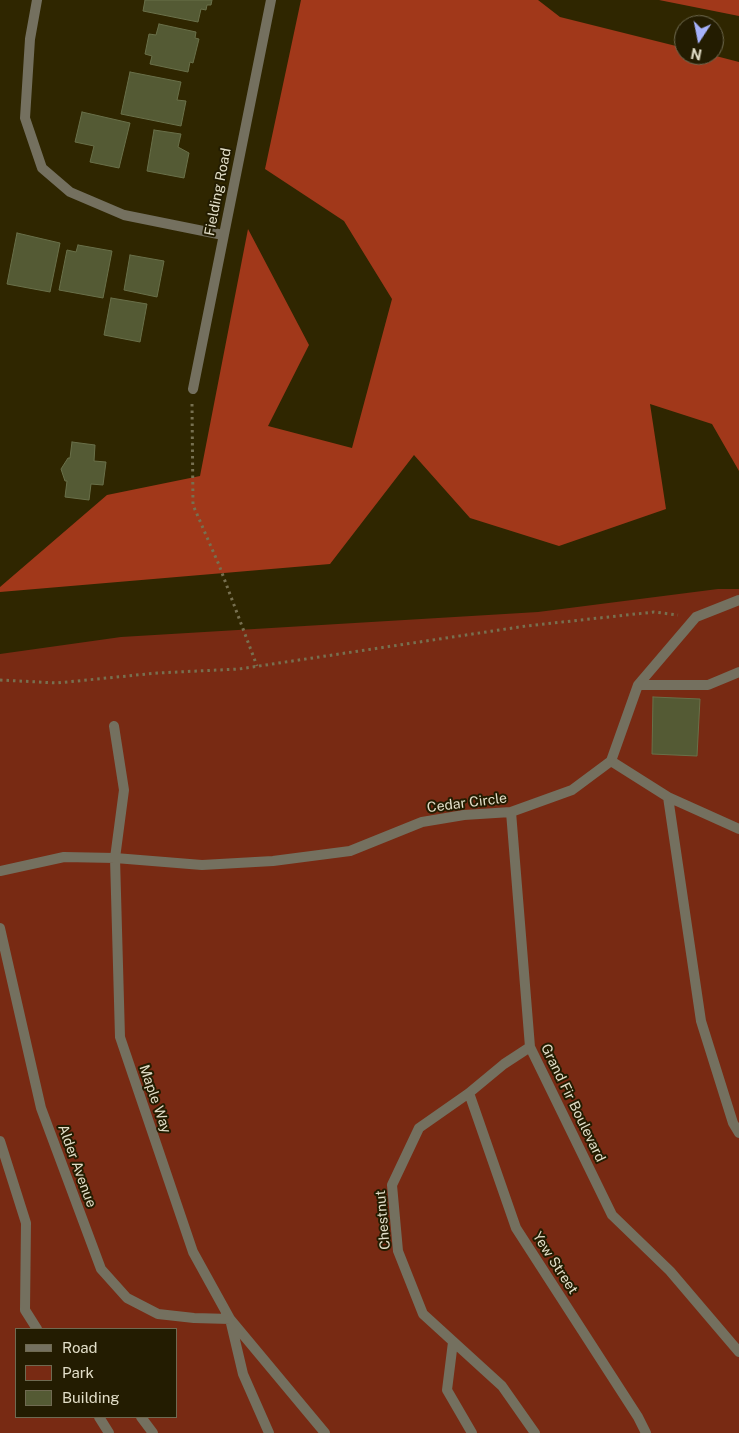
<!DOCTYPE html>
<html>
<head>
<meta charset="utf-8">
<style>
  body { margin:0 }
  #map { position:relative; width:739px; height:1433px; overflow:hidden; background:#2f2600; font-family:"Public Sans",sans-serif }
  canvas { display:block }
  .legend { position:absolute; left:15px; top:1328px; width:162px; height:90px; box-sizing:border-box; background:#231c01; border:1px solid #6f6a51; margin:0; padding:6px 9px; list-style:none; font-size:15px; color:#e2dec8 }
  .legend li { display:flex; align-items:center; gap:10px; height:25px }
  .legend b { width:25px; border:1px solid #6f6a51 }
  .north { position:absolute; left:674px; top:15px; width:50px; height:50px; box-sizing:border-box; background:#231c01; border:1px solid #6f6a51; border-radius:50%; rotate:191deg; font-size:14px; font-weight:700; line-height:20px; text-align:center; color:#e2dec8 }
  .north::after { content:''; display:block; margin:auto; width:18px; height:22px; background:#a5b1fc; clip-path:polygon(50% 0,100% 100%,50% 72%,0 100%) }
</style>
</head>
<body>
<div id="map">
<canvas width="739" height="1433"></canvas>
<ul class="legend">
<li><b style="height:6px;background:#74705f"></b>Road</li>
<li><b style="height:14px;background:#782a13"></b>Park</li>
<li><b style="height:14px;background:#545a34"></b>Building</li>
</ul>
<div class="north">N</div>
</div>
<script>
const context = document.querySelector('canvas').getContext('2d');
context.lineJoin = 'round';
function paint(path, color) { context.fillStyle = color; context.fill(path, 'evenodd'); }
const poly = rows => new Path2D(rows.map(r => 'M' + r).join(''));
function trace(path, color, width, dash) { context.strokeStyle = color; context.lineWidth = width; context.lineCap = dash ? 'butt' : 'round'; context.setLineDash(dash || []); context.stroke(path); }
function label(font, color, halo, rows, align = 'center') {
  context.font = font + ' "Public Sans",sans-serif'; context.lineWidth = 4; context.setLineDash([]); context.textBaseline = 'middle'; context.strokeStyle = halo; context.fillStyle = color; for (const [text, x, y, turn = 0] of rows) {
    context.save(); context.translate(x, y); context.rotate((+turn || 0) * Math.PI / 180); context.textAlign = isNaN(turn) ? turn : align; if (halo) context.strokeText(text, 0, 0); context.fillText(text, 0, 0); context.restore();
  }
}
paint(poly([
  [718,589,739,589,739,1433,0,1433,0,654,121,637,538,612],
  [16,1329,176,1329,176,1417,16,1417]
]), '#782a13');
paint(poly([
  [301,0,538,0,560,17,684,48,684,55,712,55,739,62,739,471,712,424,650,404,666,509,559,546,470,518,414,455,330,564,0,592,0,587,107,495,200,476,248,229,309,345,268,426,352,448,392,299,344,221,265,169],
  [659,0,739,0,739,16]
]), '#a1381a');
const building = poly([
  [145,0,212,0,211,5,207,5,206,10,201,9,198,22,143,11,145,0],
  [159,24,196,32,195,38,199,39,193,63,190,62,188,72,150,64,152,56,145,54,149,34,156,35,159,24],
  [130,72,181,82,177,100,186,101,181,126,121,114,130,72],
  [82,112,130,123,119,168,90,162,94,146,75,142,82,112],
  [154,130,181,134,178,147,189,153,184,178,147,171,154,130],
  [17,233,60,243,50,292,7,284,17,233],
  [78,245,112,251,103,298,59,290,67,250,76,252,78,245],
  [130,255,164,261,157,297,124,290,130,255],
  [111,298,147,304,140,342,104,335,111,298],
  [72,442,95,445,94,461,106,462,103,485,91,484,89,500,65,497,67,481,65,481,61,469,68,458,70,458,72,442],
  [653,697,700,699,697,756,652,754,653,697]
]);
paint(building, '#545a34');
trace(building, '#697049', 1);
trace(poly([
  [192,404,193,505,219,565,257,666],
  [0,680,57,683,157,673,239,669,526,626,654,612,678,615]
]), '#777050', 3, [2.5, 4]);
trace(poly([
  [638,685,708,685,739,672],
  [114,726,124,790,115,858,120,1037,193,1252,230,1319,325,1433],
  [611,761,638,685,696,617,739,600],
  [668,797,739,829],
  [511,812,530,1047,612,1215,670,1271,739,1352],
  [0,871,64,857,115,858,202,865,273,861,350,851,422,822,464,815,511,812,572,790,611,761,668,797,701,1021,733,1123,739,1133],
  [0,928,41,1108,101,1269,127,1298,158,1314,194,1318,230,1319,243,1374,269,1433],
  [530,1047,504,1064,469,1093,419,1128,392,1185,398,1251,423,1314,502,1386,535,1433],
  [469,1093,516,1228,638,1417,646,1433],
  [0,1141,26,1223,25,1310,37,1329],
  [453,1342,447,1390,472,1433],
  [99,1417,109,1433],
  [141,1417,153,1433]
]), '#74705f', 10);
trace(poly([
  [37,0,30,39,25,118,42,168,70,192,124,215,223,235],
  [193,389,271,0]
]), '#74705f', 10);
label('14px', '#e2dec8', '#231c01', [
  ["Fielding Road",218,192,-79],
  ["Cedar Circle",467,803,-7],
  ["Maple Way",155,1099,71],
  ["Grand Fir Boulevard",573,1103,64],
  ["Alder Avenue",77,1166,70],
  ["Chestnut",383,1220,-95],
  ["Yew Street",555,1263,57]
]);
</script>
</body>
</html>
